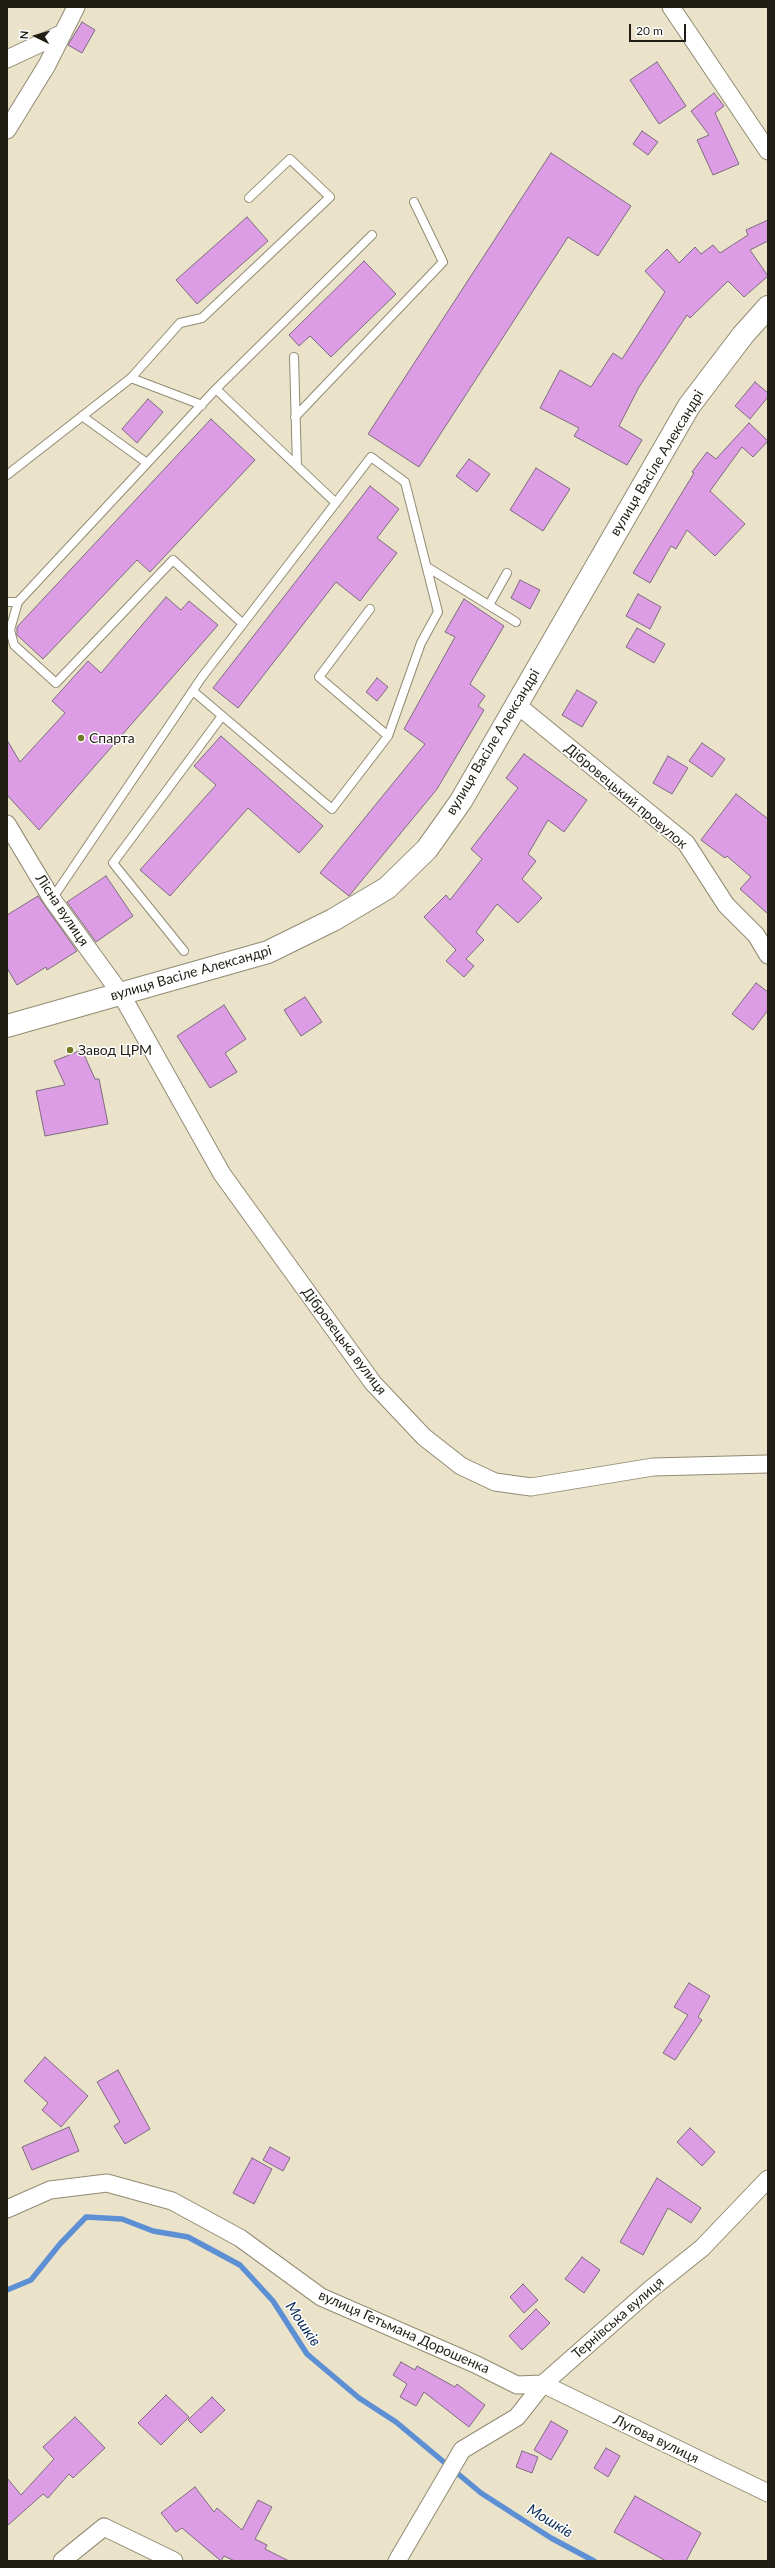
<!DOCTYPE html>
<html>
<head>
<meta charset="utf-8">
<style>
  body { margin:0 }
  #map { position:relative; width:775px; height:2568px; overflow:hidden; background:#eae2c9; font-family:Lato,sans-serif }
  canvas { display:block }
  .frame { position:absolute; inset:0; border:8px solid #201d14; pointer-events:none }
  .north { position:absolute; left:16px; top:16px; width:40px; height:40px; -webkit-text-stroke:3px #fff; paint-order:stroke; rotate:275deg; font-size:11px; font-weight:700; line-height:16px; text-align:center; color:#201d14 }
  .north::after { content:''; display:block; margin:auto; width:14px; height:18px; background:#201d14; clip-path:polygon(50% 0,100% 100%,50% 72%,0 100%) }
  .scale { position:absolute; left:629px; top:24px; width:57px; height:18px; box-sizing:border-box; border:2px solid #201d14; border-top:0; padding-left:5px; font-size:12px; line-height:14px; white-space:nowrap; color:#201d14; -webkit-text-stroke:3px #fff; paint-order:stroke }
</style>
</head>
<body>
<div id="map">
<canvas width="775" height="2568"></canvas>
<div class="frame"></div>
<div class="north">N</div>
<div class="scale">20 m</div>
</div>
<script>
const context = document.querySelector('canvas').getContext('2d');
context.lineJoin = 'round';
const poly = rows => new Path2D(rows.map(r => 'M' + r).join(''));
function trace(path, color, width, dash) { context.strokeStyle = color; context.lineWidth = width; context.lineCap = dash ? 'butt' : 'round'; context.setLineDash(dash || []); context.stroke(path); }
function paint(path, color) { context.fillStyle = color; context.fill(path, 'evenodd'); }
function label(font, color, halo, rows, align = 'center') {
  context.font = font + ' Lato,sans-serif'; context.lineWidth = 3; context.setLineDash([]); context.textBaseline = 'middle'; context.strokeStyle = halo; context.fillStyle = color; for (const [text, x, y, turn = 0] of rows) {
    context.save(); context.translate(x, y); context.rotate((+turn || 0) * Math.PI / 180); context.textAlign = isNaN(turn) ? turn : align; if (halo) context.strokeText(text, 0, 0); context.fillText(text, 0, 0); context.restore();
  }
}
trace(poly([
  [7,2290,31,2280,60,2244,86,2217,122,2219,153,2231,188,2237,240,2265,273,2301,307,2354,359,2398,396,2422,481,2493,551,2538,594,2561]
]), '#5d8fd5', 5.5);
const building = poly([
  [82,22,95,30,82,53,68,45,82,22],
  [657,62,686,106,659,124,630,80,657,62],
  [714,93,724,106,715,113,739,164,713,175,697,140,709,135,691,111,714,93],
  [642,131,658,142,648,155,633,144,642,131],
  [551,153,631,206,598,256,568,237,419,467,368,434,551,153],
  [247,217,268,241,197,304,176,280,247,217],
  [768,220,768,241,750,250,768,276,744,297,728,281,690,318,687,315,639,387,619,426,642,440,627,465,574,436,579,428,540,408,560,370,591,387,613,353,622,359,665,292,645,271,667,249,679,263,695,247,701,254,713,245,720,253,748,235,746,230,768,220],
  [364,261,396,294,331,357,310,336,299,346,289,335,364,261],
  [755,382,768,393,768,397,750,419,735,406,755,382],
  [148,399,163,412,137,443,122,429,148,399],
  [211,419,255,460,150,572,137,560,43,659,17,635,17,627,211,419],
  [749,423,768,441,753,457,742,447,710,491,745,524,715,556,687,530,676,549,671,546,650,583,633,573,694,473,692,472,707,452,716,459,749,423],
  [469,459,490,474,477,492,456,476,469,459],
  [536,468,570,489,543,531,510,510,536,468],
  [370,486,399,509,377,538,397,553,360,601,336,582,238,708,213,688,370,486],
  [520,580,540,590,530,609,511,598,520,580],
  [638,594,661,607,650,629,626,616,638,594],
  [166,597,181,610,189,601,218,625,39,830,7,795,7,740,20,762,65,713,52,701,88,661,101,673,166,597],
  [464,599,504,626,470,684,485,696,478,706,484,710,437,789,349,896,320,873,425,744,404,729,455,637,445,632,464,599],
  [637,628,665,644,654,663,626,647,637,628],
  [377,678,388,687,377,701,366,692,377,678],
  [577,690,597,702,582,727,562,715,577,690],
  [221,736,323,826,299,853,248,808,170,896,140,870,216,785,194,766,221,736],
  [702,743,725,759,712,777,689,761,702,743],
  [524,754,587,800,564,832,548,820,528,854,536,861,522,879,542,898,518,923,497,904,476,932,484,940,466,959,474,966,464,977,446,961,456,950,424,917,446,895,450,900,482,859,471,849,518,788,506,778,524,754],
  [668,756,688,768,672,794,653,783,668,756],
  [736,794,768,819,768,914,740,889,751,877,727,856,725,858,701,840,736,794],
  [106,876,133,916,96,942,67,902,106,876],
  [38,896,77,951,47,970,46,967,17,985,7,968,7,915,38,896],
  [756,983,768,992,768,1010,753,1030,732,1014,756,983],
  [305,997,322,1022,301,1036,284,1010,305,997],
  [224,1005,246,1039,225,1053,237,1072,210,1088,177,1036,224,1005],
  [82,1050,95,1079,99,1079,108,1124,45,1136,36,1091,65,1085,54,1061,82,1050],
  [689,1983,710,1996,698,2017,702,2020,675,2060,663,2053,688,2015,674,2007,689,1983],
  [45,2057,88,2096,61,2127,42,2110,48,2103,24,2081,45,2057],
  [118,2070,150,2129,125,2144,114,2126,120,2122,97,2082,118,2070],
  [69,2127,79,2151,32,2170,22,2147,69,2127],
  [690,2128,715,2152,702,2166,677,2142,690,2128],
  [270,2147,290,2158,283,2171,263,2160,270,2147],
  [252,2158,272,2169,254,2204,233,2193,252,2158],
  [657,2178,701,2208,691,2223,668,2208,643,2255,620,2242,657,2178],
  [582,2257,600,2270,584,2293,565,2279,582,2257],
  [523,2284,538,2300,524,2313,510,2297,523,2284],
  [536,2309,550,2323,522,2350,509,2336,536,2309],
  [401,2362,415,2370,417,2366,455,2387,457,2384,485,2405,469,2427,424,2392,416,2406,400,2397,407,2384,393,2375,401,2362],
  [166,2395,189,2417,161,2445,138,2423,166,2395],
  [212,2397,225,2410,201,2433,188,2420,212,2397],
  [75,2417,105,2448,73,2478,69,2474,48,2498,43,2494,7,2526,7,2478,21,2495,54,2459,43,2447,75,2417],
  [551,2421,568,2431,551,2460,534,2450,551,2421],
  [606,2448,620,2456,608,2477,594,2468,606,2448],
  [522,2451,538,2457,532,2473,516,2467,522,2451],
  [195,2487,214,2512,217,2508,242,2530,258,2500,272,2507,255,2539,267,2545,265,2549,289,2561,235,2561,224,2556,221,2561,182,2528,176,2532,161,2513,195,2487],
  [635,2496,701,2533,686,2561,666,2561,614,2532,635,2496]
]);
paint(building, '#dc9de4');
trace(building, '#7d6c7f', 1);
const service = poly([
  [294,357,297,466],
  [131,378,180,323,202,318,330,197,290,159,249,198],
  [216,389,372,235],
  [82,416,147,463],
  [295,417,443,262,414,202],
  [7,475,131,378,202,405],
  [427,567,516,622],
  [7,602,18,602,216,389,336,503],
  [18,602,10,630,14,645,56,683,173,560,243,624],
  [489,605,507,573],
  [193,691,332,809,388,736],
  [52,899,202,677,371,457,405,482,438,612,421,643,388,736,319,677,370,609],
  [184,951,113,863,222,716]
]);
const minor = poly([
  [671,7,768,151],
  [7,59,63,33],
  [7,130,47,65,76,7],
  [516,704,686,843,726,905,756,935,768,955],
  [7,824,52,899,121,994,222,1174,373,1383,424,1437,461,1466,495,1482,531,1487,653,1467,768,1464],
  [7,2209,50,2190,107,2183,172,2201,240,2238,321,2297,475,2364,517,2385,543,2384,768,2493],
  [62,2561,104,2527,174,2561],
  [397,2561,462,2450,517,2417,543,2384,652,2288,702,2248,768,2179]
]);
const secondary = poly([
  [7,1026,268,952,333,920,387,888,427,849,461,801,689,406,743,335,768,307]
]);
trace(service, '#928b73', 10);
trace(minor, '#928b73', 19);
trace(secondary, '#928b73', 24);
trace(service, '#fff', 8);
trace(minor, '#fff', 17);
trace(secondary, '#fff', 22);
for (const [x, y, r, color] of [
  [81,738,4,"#747923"],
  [70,1050,4,"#747923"]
]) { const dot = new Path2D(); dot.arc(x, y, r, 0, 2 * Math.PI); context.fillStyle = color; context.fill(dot); trace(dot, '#fff', 1.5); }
label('14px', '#201d14', '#fff', [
  ["вулиця Васіле Александрі",657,463,-59],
  ["вулиця Васіле Александрі",493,742,-59],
  ["Дібровецький провулок",626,796,40],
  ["Лісна вулиця",62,910,56],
  ["вулиця Васіле Александрі",191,973,-16],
  ["Дібровецька вулиця",344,1341,53],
  ["Тернівська вулиця",618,2318,-41],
  ["вулиця Гетьмана Дорошенка",404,2332,24],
  ["Лугова вулиця",656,2439,26]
]);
label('14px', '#201d14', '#fff', [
  ["Спарта",89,738],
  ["Завод ЦРМ",78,1050]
], 'left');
label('italic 15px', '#092a57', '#fff', [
  ["Мошків",303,2324,56],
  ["Мошків",550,2521,31]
]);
</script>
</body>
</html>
